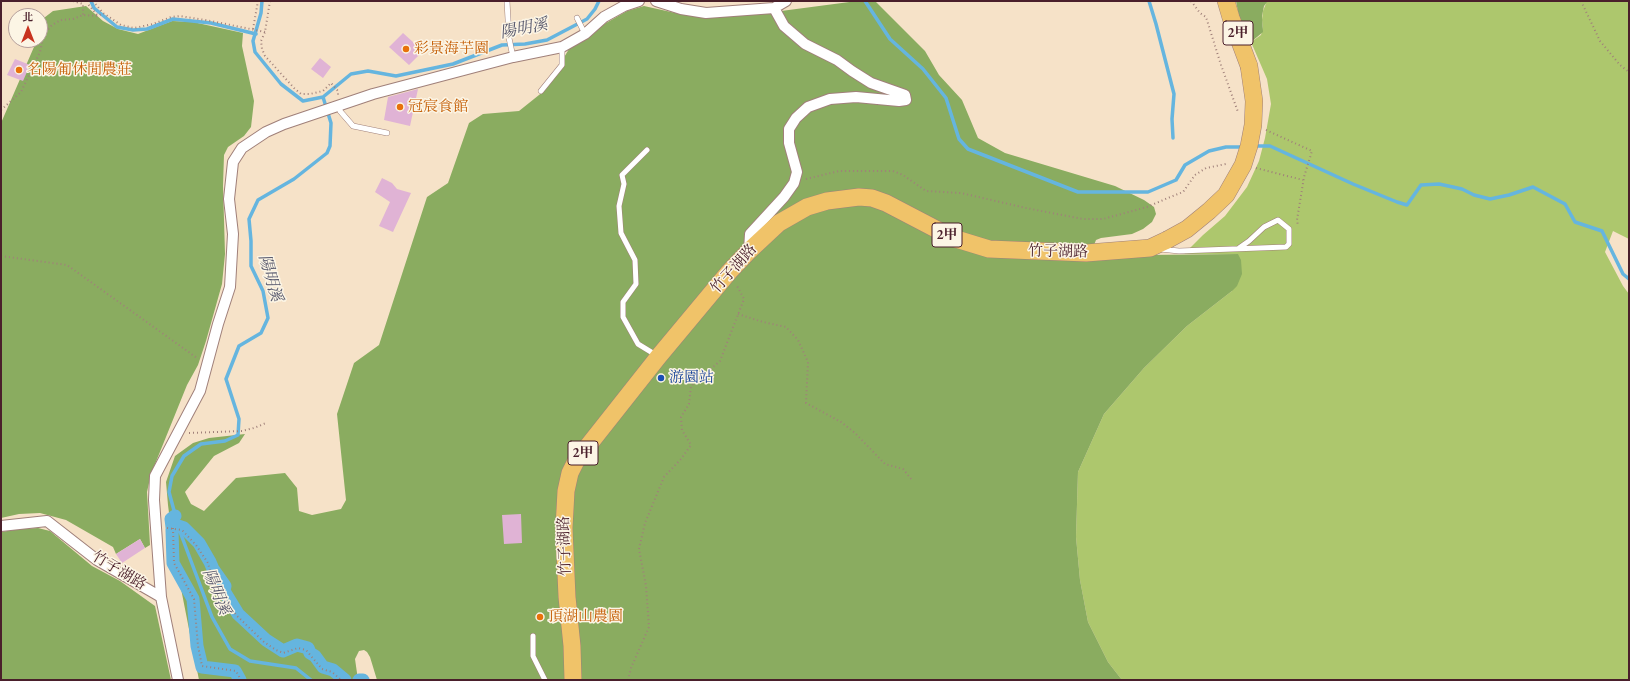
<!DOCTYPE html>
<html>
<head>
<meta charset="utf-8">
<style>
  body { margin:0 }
  #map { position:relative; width:1630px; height:681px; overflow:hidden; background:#f6e2c8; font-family:"EB Garamond","Noto Serif TC",serif }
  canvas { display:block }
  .frame { position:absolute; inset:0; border:2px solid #4a1f2b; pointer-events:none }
  .north { position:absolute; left:8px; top:8px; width:40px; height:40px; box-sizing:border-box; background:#fcf5e5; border:1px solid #b59f9b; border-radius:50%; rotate:0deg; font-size:11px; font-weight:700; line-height:16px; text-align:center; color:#4a1f2b }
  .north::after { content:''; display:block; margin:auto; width:14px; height:18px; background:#c8321e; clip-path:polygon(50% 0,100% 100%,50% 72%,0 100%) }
</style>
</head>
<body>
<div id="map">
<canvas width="1630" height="681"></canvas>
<div class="frame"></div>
<div class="north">北</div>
</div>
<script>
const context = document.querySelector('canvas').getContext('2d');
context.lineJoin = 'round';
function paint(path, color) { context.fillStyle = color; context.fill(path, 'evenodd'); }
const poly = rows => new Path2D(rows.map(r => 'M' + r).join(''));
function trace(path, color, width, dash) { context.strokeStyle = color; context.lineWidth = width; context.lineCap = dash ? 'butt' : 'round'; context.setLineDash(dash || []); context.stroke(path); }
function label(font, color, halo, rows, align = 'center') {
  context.font = font + ' "EB Garamond","Noto Serif TC",serif'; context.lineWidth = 3; context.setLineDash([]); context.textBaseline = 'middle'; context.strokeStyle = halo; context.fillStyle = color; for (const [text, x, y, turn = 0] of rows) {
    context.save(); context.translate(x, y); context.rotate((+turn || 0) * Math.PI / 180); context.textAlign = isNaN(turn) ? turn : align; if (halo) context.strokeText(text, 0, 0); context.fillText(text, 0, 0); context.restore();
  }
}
paint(poly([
  [1267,1,1629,1,1629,239,1613,231,1605,252,1623,286,1629,294,1629,680,1122,680,1108,662,1088,622,1080,580,1076,537,1078,472,1104,414,1144,368,1187,326,1232,291,1238,254,1184,254,1203,235,1225,216,1247,187,1259,161,1265,138,1271,104,1267,79,1251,42,1261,35,1263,27,1262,20,1263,11]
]), '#adc76d');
paint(poly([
  [857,1,875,1,925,51,939,75,962,100,978,138,1005,153,1115,186,1144,200,1154,207,1156,214,1152,222,1143,229,1132,234,1101,238,1096,240,1094,245,1148,255,1238,254,1241,260,1242,274,1237,286,1232,291,1187,326,1144,368,1104,414,1078,472,1076,537,1080,580,1088,622,1108,662,1122,680,377,680,370,657,367,652,364,650,359,651,355,659,358,680,199,680,174,553,168,505,166,482,175,456,193,443,209,438,245,434,239,443,214,456,185,492,191,504,204,511,236,478,285,473,297,488,299,511,312,515,341,509,346,500,337,414,354,363,379,345,427,197,448,183,469,123,483,114,519,111,544,91,569,49,606,23,627,11,644,6,680,14,710,16,766,13],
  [1236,1,1268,1,1264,6,1262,16,1263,32,1251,42,1239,17],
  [86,6,103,21,118,29,138,34,172,21,193,22,243,33,242,46,254,101,251,127,244,136,228,147,224,155,223,186,225,254,222,284,206,341,198,365,187,385,151,474,147,492,150,545,145,548,140,539,116,554,113,547,66,520,40,513,19,514,1,518,1,123,37,40,40,40,40,21,53,11],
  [38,528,50,531,92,566,120,581,155,606,171,680,1,680,1,532,20,529]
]), '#8aac60');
trace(poly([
  [91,1,94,8,117,27,133,30,147,29,173,19,211,23,256,34],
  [262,1,261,13,253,41,255,52,281,84,303,101,323,97],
  [865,1,890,39,923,69,946,98,959,139,968,149,1078,192,1148,192,1176,180,1185,165,1209,151,1226,147,1244,147],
  [1149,1,1156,24,1174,94,1172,119,1173,138],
  [1255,146,1270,146,1353,184,1397,202,1407,205,1421,185,1439,184,1462,189,1474,195,1490,199,1509,195,1533,187,1565,204,1575,222,1602,231,1623,274,1629,279],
  [311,680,296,668,250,661,230,649,212,617,179,529,169,492,172,476,184,456,201,444,225,441,238,435,239,419,226,379,239,346,261,333,268,318,263,291,251,266,251,241,249,219,258,200,294,179,327,153,330,146,331,123,323,97,351,74,368,71,396,76,453,64,502,45,525,44,547,40,587,19,595,9,599,1]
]), '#65b5df', 3.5);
trace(poly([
  [178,526,184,528,199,543,210,562,213,569,225,586,224,591,238,614,266,640,283,651,297,645,308,648,310,653,315,656,323,667,333,670,345,680],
  [172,527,171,519,175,516],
  [172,530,173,563,193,599,197,646,202,667,235,671,240,680],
  [359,680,363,680]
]), '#65b5df', 13);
paint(poly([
  [403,33,423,51,409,65,389,47],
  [320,58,331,67,323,78,311,69],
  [15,59,30,65,23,81,7,75],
  [418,89,410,126,384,120,388,97],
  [382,178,392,183,397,189,411,193,393,232,379,226,390,202,375,192],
  [521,514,522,543,504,544,502,515],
  [140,539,145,548,122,563,116,554]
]), '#e0b3d5');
const service = poly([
  [507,1,509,38,513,57],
  [577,18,585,34],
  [541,91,562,65,562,47],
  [340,105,340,111,353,126,387,133],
  [647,150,622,175,624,184,619,206,621,233,635,260,636,284,623,302,623,317,638,344,656,355],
  [1160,249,1179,251,1286,247,1289,244,1289,229,1278,220,1264,227,1249,241,1239,248],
  [533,636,533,656,545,680]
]);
const minor = poly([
  [656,1,681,9,706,13,774,8,786,1],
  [749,251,750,234,784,197,794,183,797,172,789,143,789,129,796,118,808,107,830,99,856,97,899,101,906,100,905,95,871,83,852,71,837,60,805,44,784,26,774,8],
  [1,526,47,521,97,560,161,597],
  [178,680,161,597,154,500,155,476,200,391,218,324,230,287,233,234,229,199,233,162,242,148,266,132,284,124,373,94,513,57,562,47,585,34,604,17,624,6,639,1]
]);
const primary = poly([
  [1226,1,1231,18,1249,66],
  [573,680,572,646,567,597,564,528,566,491,570,473,576,461,659,356,729,272,749,251,779,223,807,207,827,201,859,197,872,198,886,203,953,238,989,249,1086,253,1150,248,1167,240]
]);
trace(service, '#a0807a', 6);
trace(minor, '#a0807a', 12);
trace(primary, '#a0807a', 18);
trace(poly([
  [73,1,83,4,83,15],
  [88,1,88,4,98,16],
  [93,1,103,13,121,25,134,28,153,24,171,17,180,16,211,21,265,32],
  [270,1,265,32,261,41,262,49,265,56,294,88,301,94,310,94,323,91,331,83,338,91,338,95],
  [1191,1,1200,13,1206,17,1221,65,1238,112],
  [1581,1,1600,41,1620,65,1629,72],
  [253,29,258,1],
  [1,110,21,92,40,52,44,34,52,25,61,20,73,19,83,15,98,16,103,13],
  [1266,130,1312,151,1304,177,1297,220,1298,226],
  [1256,168,1303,180],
  [806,179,839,171,893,171,903,175,926,191,961,193,1026,208,1083,219,1103,219,1147,207,1168,198,1183,192,1195,175,1206,168,1226,164],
  [1,256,67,265,197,358],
  [738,314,763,322,786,327,798,340,808,362,806,403,841,422,855,433,885,464,903,469,912,480],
  [189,433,242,431,254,428,266,423],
  [167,528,182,530,196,545,208,563,210,571,222,586,221,591,236,615,264,642,276,650,283,653,298,648,306,650,322,669,332,672,341,680],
  [173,528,174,563,194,599,198,646,202,666,236,671,241,680],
  [628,680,631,668,649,627,646,586,639,549,645,523,664,477,681,459,691,445,682,430,681,417,689,404,691,386,720,361,744,299,736,284]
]), '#a0807a', 2, [1, 3]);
trace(service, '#fff', 5);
trace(minor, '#fff', 10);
trace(primary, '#f0c369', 17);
const primaryBridge = poly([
  [1167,240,1187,229,1209,211,1226,195,1243,165,1249,146,1253,125,1254,101,1249,66]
]);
trace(primaryBridge, '#a0807a', 18, []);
trace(primaryBridge, '#f0c369', 17);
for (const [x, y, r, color] of [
  [406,49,4,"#e8710a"],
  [19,70,4,"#e8710a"],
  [400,107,4,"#e8710a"],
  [661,378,4,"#1a4fb4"],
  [540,617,4,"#e8710a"]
]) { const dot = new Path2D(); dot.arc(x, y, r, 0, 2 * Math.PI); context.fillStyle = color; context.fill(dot); trace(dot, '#fcf5e5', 1.5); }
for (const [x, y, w] of [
  [1238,33,30],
  [947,235,30],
  [583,453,30]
]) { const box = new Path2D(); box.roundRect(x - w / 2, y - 12, w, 24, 3); context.fillStyle = '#fcf5e5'; context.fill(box); trace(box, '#4a1f2b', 1); }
label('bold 14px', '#4a1f2b', null, [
  ["2甲",1238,33],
  ["2甲",947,235],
  ["2甲",583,453]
]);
label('15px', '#c56008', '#fcf5e5', [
  ["彩景海芋園",414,49],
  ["名陽匍休閒農莊",27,70],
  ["冠宸食館",408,107],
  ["頂湖山農園",548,617]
], 'left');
label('15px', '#4a1f2b', '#fcf5e5', [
  ["竹子湖路",1058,252,1],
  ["竹子湖路",734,269,-48],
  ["竹子湖路",565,546,-92],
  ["竹子湖路",119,571,31]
]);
label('15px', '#164399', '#fcf5e5', [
  ["游園站",669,378]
], 'left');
label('italic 16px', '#53546a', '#fcf5e5', [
  ["陽明溪",524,29,-11],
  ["陽明溪",270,278,74],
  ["陽明溪",216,592,68]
]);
</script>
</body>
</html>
